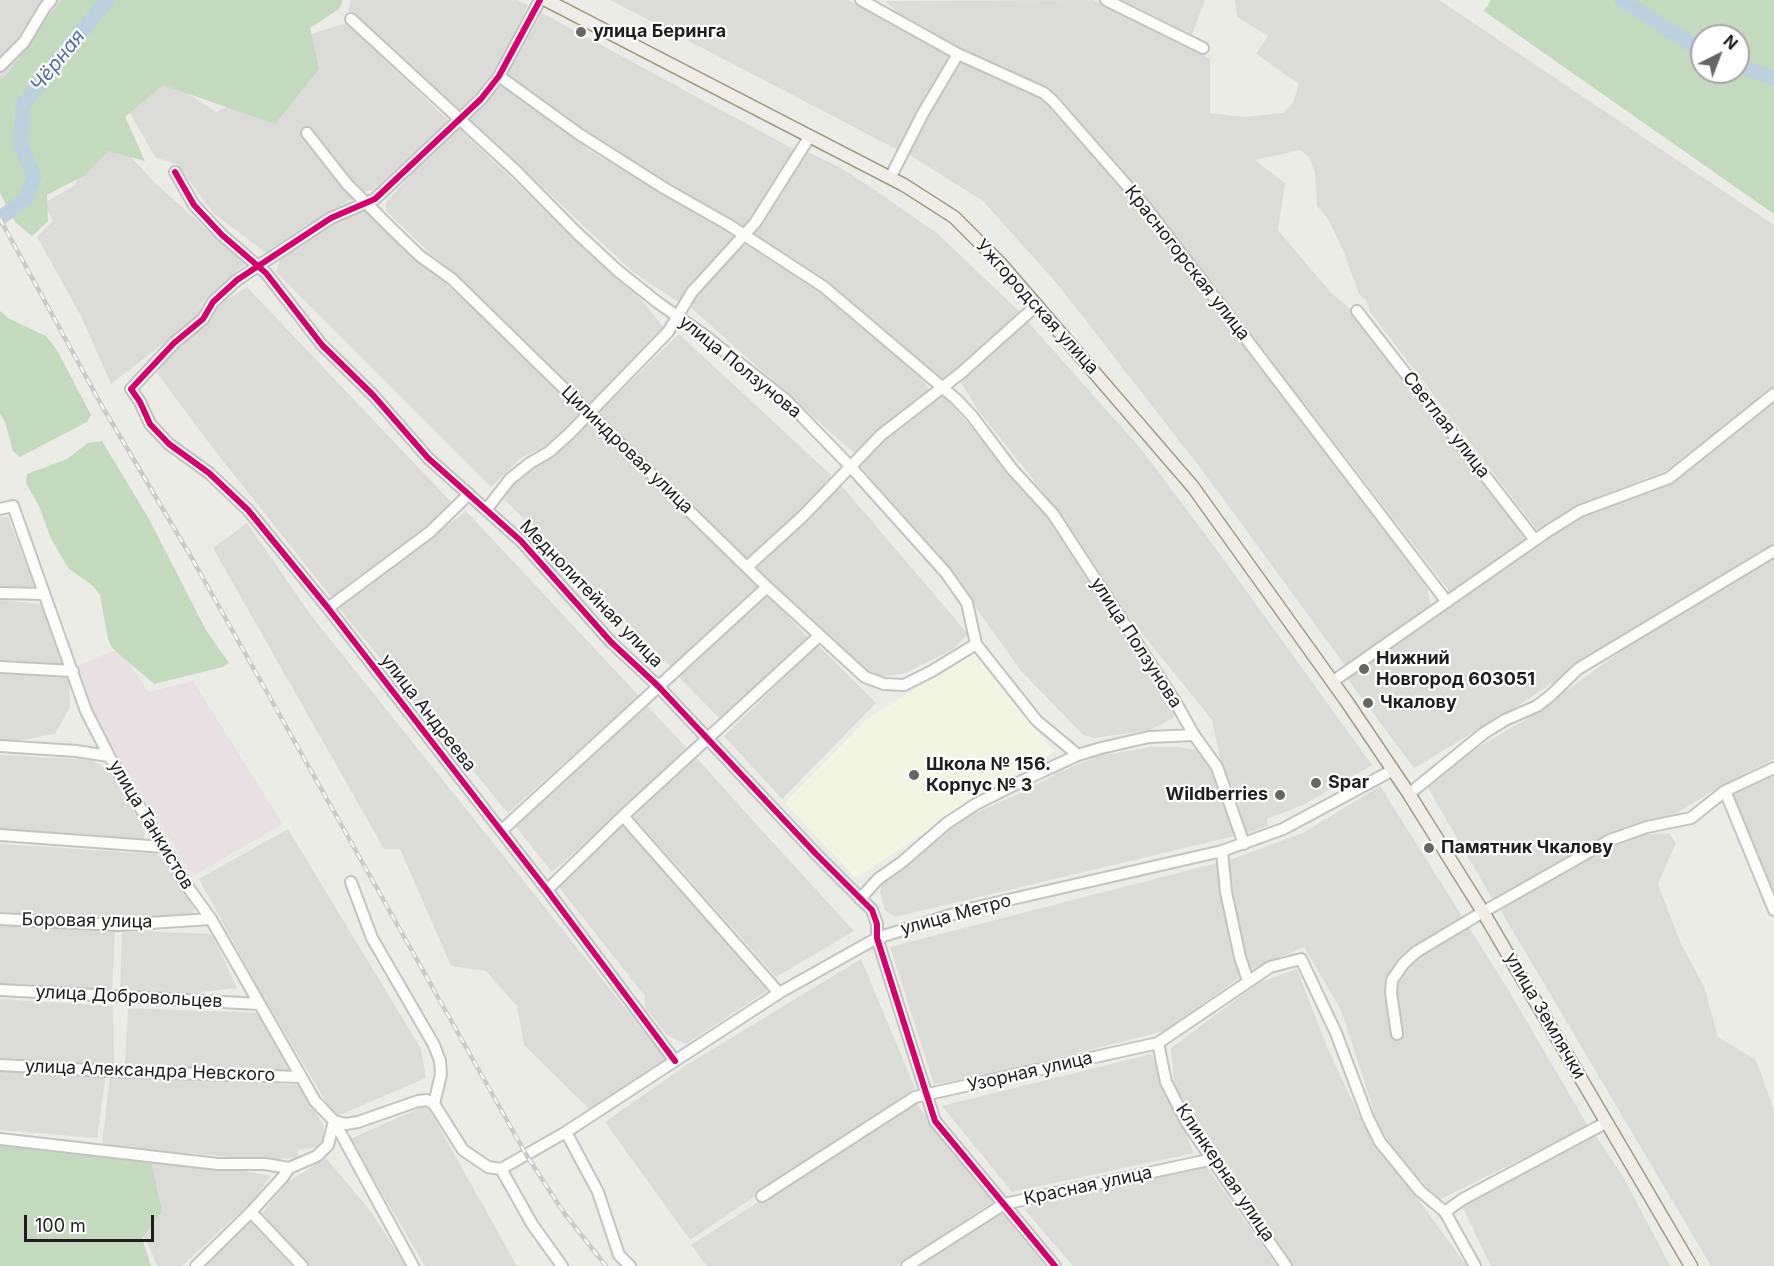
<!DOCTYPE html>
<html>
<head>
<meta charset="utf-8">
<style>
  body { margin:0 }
  #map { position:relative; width:1774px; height:1266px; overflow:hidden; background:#ecece7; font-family:Inter,sans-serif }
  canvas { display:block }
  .north { position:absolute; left:1690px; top:24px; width:60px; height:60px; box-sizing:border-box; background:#fff; border:2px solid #a5a5a5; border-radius:50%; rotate:42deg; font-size:16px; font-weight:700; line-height:24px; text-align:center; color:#1e1e1e }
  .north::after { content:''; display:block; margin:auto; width:21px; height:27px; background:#666664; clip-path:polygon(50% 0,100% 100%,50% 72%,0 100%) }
  .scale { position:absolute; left:24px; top:1215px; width:130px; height:27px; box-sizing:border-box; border:3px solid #1e1e1e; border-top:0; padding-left:8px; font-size:18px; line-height:21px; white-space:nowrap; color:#1e1e1e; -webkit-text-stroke:4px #fff; paint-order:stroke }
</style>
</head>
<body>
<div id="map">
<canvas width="1774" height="1266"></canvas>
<div class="north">N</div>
<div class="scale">100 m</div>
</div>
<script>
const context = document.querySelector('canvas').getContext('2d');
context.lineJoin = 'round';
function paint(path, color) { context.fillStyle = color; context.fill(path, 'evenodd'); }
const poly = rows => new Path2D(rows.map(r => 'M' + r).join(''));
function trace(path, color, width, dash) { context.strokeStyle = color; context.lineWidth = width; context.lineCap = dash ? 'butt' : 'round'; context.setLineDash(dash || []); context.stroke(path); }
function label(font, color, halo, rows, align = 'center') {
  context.font = font + ' Inter,sans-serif'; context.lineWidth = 4.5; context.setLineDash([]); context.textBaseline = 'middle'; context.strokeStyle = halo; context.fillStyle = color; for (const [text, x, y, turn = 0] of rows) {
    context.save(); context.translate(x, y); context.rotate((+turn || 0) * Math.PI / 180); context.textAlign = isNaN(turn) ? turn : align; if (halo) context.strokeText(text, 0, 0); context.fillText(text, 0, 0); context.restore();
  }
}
paint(poly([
  [0,0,120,0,0,99],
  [351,0,517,0,528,5,505,55,465,110,459,114,348,10],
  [610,0,848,0,944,50,950,59,898,150],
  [1093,0,1210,59,1210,113,1244,117,1283,113,1293,103,1299,84,1256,54,1268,36,1237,17,1235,0,1439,0,1774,225,1774,388,1667,470,1588,502,1537,530,1370,312,1366,300,1359,294,1343,250,1328,219,1317,206,1315,173,1309,157,1300,150,1255,160,1285,183,1278,230,1331,293,1354,312,1525,537,1523,542,1450,592,1153,207,1061,100,1048,88,964,51,903,17,885,1],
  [1122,0,1205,0,1192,34],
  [542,13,795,150,745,227,634,163,506,76],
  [346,23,449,121,380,190,366,191,324,215,271,252,265,252,213,213,177,164,156,158,128,110,162,76,216,112,260,92,293,40],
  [958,61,1041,96,1054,108,1189,268,1427,588,1431,608,1347,668,1205,474,1059,286,983,201,908,154],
  [502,82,592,152,739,236,680,303,633,272,469,118],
  [456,126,641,299,664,328,592,408,386,211,386,202],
  [99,139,131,157,155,183,245,264,201,303,200,315,111,384,80,314,37,237,53,221,44,203,75,185,88,150],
  [804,150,841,168,881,194,938,234,1020,312,948,380,942,382,829,283,751,234],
  [362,208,476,311,581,414,551,444,522,457,491,487,276,272,280,260,335,221],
  [746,240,821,287,922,379,930,390,855,454,688,305,710,277],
  [247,287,452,503,404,546,332,598,212,447,157,373,167,358,226,300],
  [1028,322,1142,450,1219,553,1372,765,1305,804,1267,819,1268,826,1247,833,1238,818,1220,758,1212,720,1128,616,1066,521,978,410,961,382,1009,335],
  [679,334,831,475,831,480,748,560,598,413],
  [941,393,1052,519,1177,716,1150,730,1094,738,1083,735,1021,671,937,553,857,462,894,428],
  [1774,398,1774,543,1650,619,1519,705,1414,768,1346,677,1382,649,1498,573,1513,558,1582,512,1639,493],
  [589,420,760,587,672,668,502,497,518,477,551,456],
  [841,485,968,634,953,649,906,673,874,678,755,566],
  [466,511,639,696,508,813,338,607],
  [0,517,8,517,36,590,0,587],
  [247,523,310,614,666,1059,589,1109,524,1045,517,1006,486,971,451,966,400,849,384,849,213,548],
  [1774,559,1774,759,1724,784,1675,814,1627,826,1493,900,1428,788,1456,760,1528,718,1631,644],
  [765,593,809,638,720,719,678,676],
  [0,600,42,604,65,666,0,662],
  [818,645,876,703,782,799,724,736],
  [0,670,69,677,70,707,55,734,16,741,0,740],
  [647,706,690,751,552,872,516,827],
  [1151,747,1177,747,1197,750,1207,757,1235,836,895,917,885,910,880,892,882,883,894,871,968,816,1023,792,1062,771,1099,756],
  [0,755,91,760,109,770,145,831,144,839,0,830],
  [695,756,756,824,854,931,776,977,631,814],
  [1774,776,1774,896,1733,795],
  [1380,786,1506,986,1588,1126,1439,1200,1395,1152,1377,1121,1341,1010,1304,947,1251,970,1237,922,1229,860,1303,833],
  [623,823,767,991,686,1044,667,1035,645,1007,645,996,558,886],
  [288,829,421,1049,426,1078,335,1117,260,991,199,879],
  [1669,833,1676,843,1658,884,1681,944,1704,986,1718,1037,1756,1060,1774,1110,1774,1266,1711,1266,1501,911,1516,897,1612,845,1640,835],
  [0,844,156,854,167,862,194,909,193,915,115,921,0,915],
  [1217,863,1239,978,1165,1031,985,1076,934,1084,890,947],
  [0,925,115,929,112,991,0,986],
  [122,930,212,934,237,988,176,995,120,993],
  [861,959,915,1088,690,1240,605,1122,685,1066],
  [1297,969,1327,1047,1364,1126,1467,1266,1294,1266,1174,1085,1171,1048,1260,982],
  [0,999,113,1006,114,1067,0,1060],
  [128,1008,261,1013,295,1071,125,1065],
  [1151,1054,1194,1153,1012,1192,942,1106],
  [0,1070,106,1074,97,1138,0,1130],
  [110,1075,300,1085,324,1126,322,1146,299,1150,297,1158,261,1160,102,1145],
  [915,1102,994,1201,896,1266,707,1266,691,1245],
  [424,1106,429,1109,517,1266,425,1266,350,1139],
  [1594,1133,1624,1178,1670,1266,1491,1266,1462,1206],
  [126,1156,201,1163,271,1176,251,1202,182,1266,157,1266,146,1239,118,1213],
  [326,1158,369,1209,406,1266,310,1266,262,1213,288,1182],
  [1206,1166,1277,1266,1073,1266,1024,1209,1045,1201],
  [1002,1213,1045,1266,918,1266],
  [251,1222,292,1266,206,1266,206,1265]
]), '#dbdbd8');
paint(poly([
  [121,650,148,692,193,681,283,824,193,876,89,710,77,666,112,651]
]), '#e9e0e4');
paint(poly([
  [974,652,1054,752,976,798,856,878,785,803,867,719]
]), '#f3f5e3');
paint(poly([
  [62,0,343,0,339,9,310,28,319,69,275,124,163,85,125,117,145,161,108,151,85,175,47,195,48,221,32,236,15,222,0,193,0,81,9,72,45,20],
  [1491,0,1774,0,1774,214,1484,11],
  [1702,36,1738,36,1738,72,1702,72],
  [0,311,8,318,46,336,57,350,91,415,87,422,20,457,13,451,5,422,0,414],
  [102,441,149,519,206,630,229,663,223,667,154,684,112,648,108,639,100,595,93,586,69,569,51,539,39,506,26,483,27,474,67,459,88,443],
  [0,1139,150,1157,162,1211,142,1238,151,1266,0,1266]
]), '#c4dabe');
trace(poly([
  [1622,0,1702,51],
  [1738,66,1774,78],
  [0,218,26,199,34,177,21,146,23,105,107,0]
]), '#bcd1dd', 15);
const minor = poly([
  [540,0,499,76,481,99,375,199,331,218,237,280,213,302,203,319,174,343,131,389,140,402,150,424,169,444,209,473,248,510,328,608,547,890,675,1061],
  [861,0,958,54,1044,93,1053,101,1144,205,1447,602],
  [1106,0,1203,48],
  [351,19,517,172,577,233,617,270,657,302,704,335,787,401,850,466,946,573,967,603,976,644,1037,721,1078,755],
  [0,66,24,42,45,7,51,0],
  [499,76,579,134,664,188,729,225,824,287,956,399,972,416,1012,469,1053,514,1176,703,1194,735,1217,767,1244,844],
  [307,133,347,184,393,230,420,256,452,279,767,587,865,677,884,684,904,685,932,671,976,644],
  [175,172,194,205,222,235,266,273,322,345,373,395,428,458,521,541,611,642,658,686,816,854,872,910,877,924,877,938,935,1121,1055,1266],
  [890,178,922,115,958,54],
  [1357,311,1535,540],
  [0,509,13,506,86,711,109,756,190,890,211,919,315,1101,334,1121,413,1266],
  [486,510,510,479,530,463,549,452,570,433,668,332,692,292,755,223,810,136],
  [747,567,802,517,881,435,961,373,1037,305],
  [0,593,43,594],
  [328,608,430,532,469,494],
  [0,667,73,671],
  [1332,682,1548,531,1580,511,1669,478,1774,394],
  [0,746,76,751,109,756],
  [1725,791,1774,910],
  [1409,794,1484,733,1505,720,1537,706,1550,696,1578,669,1774,551],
  [623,816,779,993],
  [501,831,767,587],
  [0,835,164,847],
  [1222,851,1226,892,1240,957,1248,981],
  [351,882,372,938,434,1045,440,1061,441,1074,434,1104],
  [547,890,623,816,819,636],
  [860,899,878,879,902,862,947,823,976,804,1024,780,1078,755,1101,748,1149,737,1194,735],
  [0,919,118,925,211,919],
  [0,990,259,1004],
  [1397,1034,1391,993,1392,980,1404,963,1416,952,1483,912,1610,840,1647,827,1691,818,1725,791,1774,768],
  [1158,1043,1166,1082,1187,1123,1286,1266],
  [0,1065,108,1071,301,1077],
  [334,1121,346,1124,358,1122,418,1101,427,1100,434,1104,463,1150,488,1167,501,1169,566,1132,779,993,877,938,973,908,1222,851,1283,829,1393,770],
  [566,1132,598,1192,619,1255,630,1266],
  [0,1139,218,1164,265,1164,289,1168],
  [501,1169,532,1224,562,1266],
  [762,1196,915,1097,1158,1043,1270,967,1301,959,1336,1033,1368,1118,1380,1142,1420,1191,1445,1212,1475,1266],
  [251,1212,302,1266],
  [1445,1212,1463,1199,1607,1122],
  [196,1266,251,1212,283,1177,289,1168,317,1156,328,1145,334,1121],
  [907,1266,1004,1204,1213,1159]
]);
const major = poly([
  [546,0,904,185,954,217,1000,263,1193,487,1347,702,1409,794,1483,912,1691,1266]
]);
trace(minor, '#c3c3c1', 14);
trace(major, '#a19c85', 15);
trace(minor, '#fcfcfb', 10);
trace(major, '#efede5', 12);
const rail = poly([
  [0,219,102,406,190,555,527,1156,564,1213,606,1266]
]);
trace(rail, '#cacac9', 4.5);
trace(rail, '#fff', 2, [7]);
trace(poly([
  [540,0,499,76,481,99,375,199,331,218,237,280,213,302,203,319,174,343,131,389,140,402,150,424,169,444,209,473,248,510,328,608,547,890,675,1061],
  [175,172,194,205,222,235,266,273,322,345,373,395,428,458,521,541,611,642,658,686,816,854,872,910,877,924,877,938,935,1121,1055,1266]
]), '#d6006c', 6);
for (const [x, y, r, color] of [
  [581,32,6,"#666664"],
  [1364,669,6,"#666664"],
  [1368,703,6,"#666664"],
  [914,775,6,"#666664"],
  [1316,783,6,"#666664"],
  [1280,795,6,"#666664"],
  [1429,848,6,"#666664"]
]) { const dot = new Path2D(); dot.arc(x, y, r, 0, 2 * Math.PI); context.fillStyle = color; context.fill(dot); trace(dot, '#fff', 2); }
label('bold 18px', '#1e1e1e', '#fff', [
  ["улица Беринга",593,32],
  ["Нижний",1376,659],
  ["Новгород 603051",1376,680],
  ["Чкалову",1380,703],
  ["Школа № 156.",926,765],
  ["Корпус № 3",926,786],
  ["Spar",1328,783],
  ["Wildberries",1268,795,"right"],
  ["Памятник Чкалову",1441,848]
], 'left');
label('18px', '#1e1e1e', '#fff', [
  ["Красногорская улица",1187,263,52],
  ["Ужгородская улица",1037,307,48],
  ["улица Ползунова",740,367,39],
  ["Светлая улица",1446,425,52],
  ["Цилиндровая улица",627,450,44],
  ["Меднолитейная улица",591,594,46],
  ["улица Ползунова",1136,643,57],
  ["улица Андреева",428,713,52],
  ["улица Танкистов",151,825,59],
  ["улица Метро",956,915,-15],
  ["Боровая улица",87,921,1],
  ["улица Добровольцев",129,997,3],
  ["улица Землячки",1545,1016,60],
  ["улица Александра Невского",150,1071,2],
  ["Узорная улица",1030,1072,-13],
  ["Клинкерная улица",1225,1173,56],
  ["Красная улица",1088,1186,-12]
]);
label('italic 20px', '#516fa8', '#fff', [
  ["Чёрная",58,61,-51]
]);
</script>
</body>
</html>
